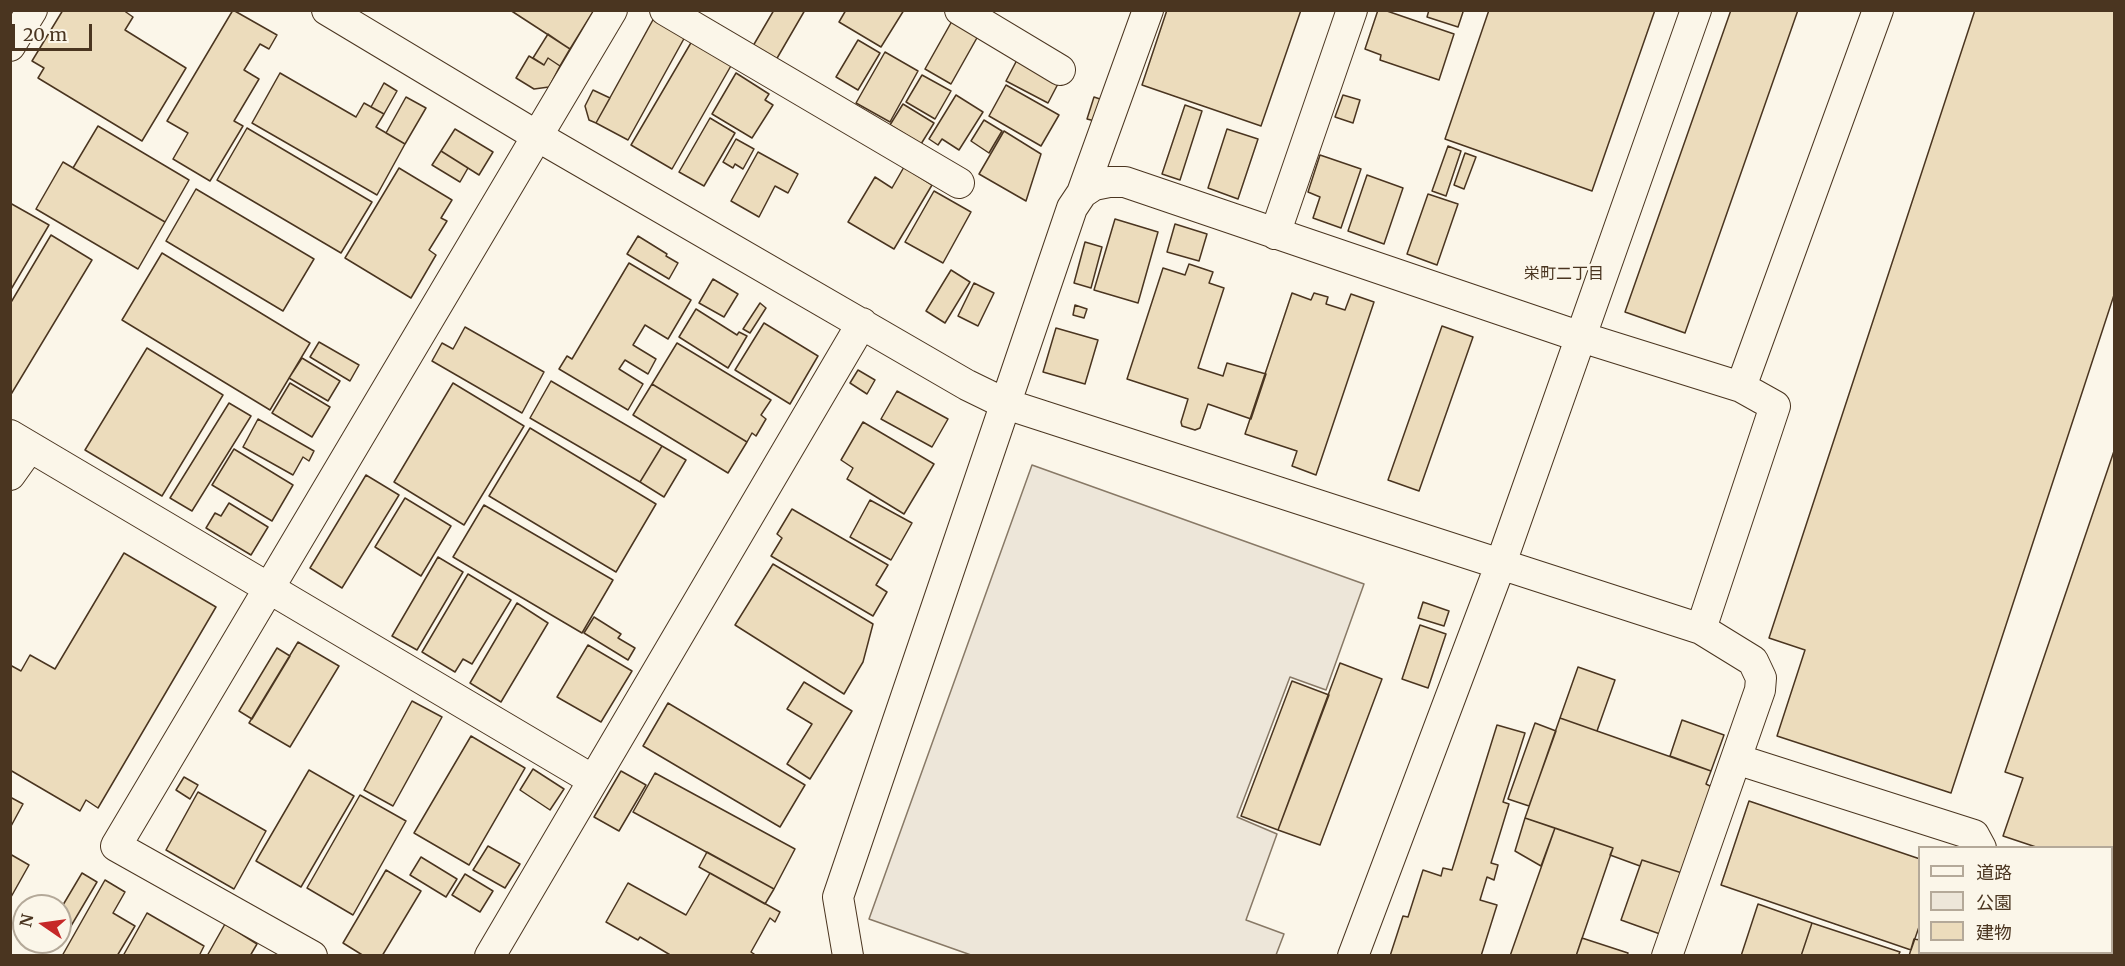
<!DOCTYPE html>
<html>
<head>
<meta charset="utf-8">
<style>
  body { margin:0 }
  #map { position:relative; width:2125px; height:966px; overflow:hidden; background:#fbf6e9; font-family:Merriweather,"Noto Sans JP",serif }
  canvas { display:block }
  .frame { position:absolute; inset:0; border:12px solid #4a3520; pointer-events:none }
  .legend { position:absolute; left:1918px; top:846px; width:195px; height:108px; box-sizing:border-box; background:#fbf6e9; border:2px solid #b4a999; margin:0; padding:8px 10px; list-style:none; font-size:18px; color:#4a3520 }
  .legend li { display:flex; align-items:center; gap:12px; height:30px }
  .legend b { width:30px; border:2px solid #b4a999 }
  .north { position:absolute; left:12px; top:894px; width:60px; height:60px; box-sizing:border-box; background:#fbf6e9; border:2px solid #b4a999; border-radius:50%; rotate:283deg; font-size:16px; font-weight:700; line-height:24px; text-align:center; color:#4a3520 }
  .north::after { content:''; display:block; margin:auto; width:21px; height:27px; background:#c62828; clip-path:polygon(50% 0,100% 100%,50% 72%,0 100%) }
  .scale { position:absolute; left:12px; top:24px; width:80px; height:27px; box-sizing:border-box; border:3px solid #4a3520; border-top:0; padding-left:8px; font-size:18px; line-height:21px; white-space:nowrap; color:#4a3520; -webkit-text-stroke:4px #fbf6e9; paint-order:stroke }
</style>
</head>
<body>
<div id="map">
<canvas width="2125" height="966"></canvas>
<div class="frame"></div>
<ul class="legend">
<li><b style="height:8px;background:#fbf6e9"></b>道路</li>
<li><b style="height:16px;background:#ede6d9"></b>公園</li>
<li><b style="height:16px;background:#ecdcbc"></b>建物</li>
</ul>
<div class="north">N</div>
<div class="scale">20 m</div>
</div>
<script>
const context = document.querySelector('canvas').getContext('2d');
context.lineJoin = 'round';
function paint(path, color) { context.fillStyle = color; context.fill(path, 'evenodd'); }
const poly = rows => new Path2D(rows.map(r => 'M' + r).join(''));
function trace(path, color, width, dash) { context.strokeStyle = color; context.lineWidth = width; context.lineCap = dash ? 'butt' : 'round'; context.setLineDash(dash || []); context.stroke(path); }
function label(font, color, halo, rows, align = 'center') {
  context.font = font + ' Merriweather,"Noto Sans JP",serif'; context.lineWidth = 4.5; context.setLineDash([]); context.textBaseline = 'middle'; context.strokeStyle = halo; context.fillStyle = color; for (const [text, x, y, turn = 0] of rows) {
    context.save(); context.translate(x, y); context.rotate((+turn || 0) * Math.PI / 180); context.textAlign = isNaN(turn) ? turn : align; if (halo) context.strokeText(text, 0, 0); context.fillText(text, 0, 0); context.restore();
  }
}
const green = poly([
  [1032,465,1364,584,1326,690,1290,677,1237,817,1277,834,1246,920,1284,934,1276,955,971,955,869,919,1032,465]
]);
paint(green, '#ede6d9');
trace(green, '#887966', 1.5);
const building = poly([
  [63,10,123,10,133,17,125,30,186,68,142,141,38,78,44,68,32,61,63,10],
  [233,10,277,35,269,49,260,44,244,70,259,79,234,121,243,126,210,181,173,159,188,133,167,121,233,10],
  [510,10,594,10,570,49,510,10],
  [774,10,805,10,776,60,753,46,774,10],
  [846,10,904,10,881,47,839,22,846,10],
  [1167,10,1301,10,1261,126,1142,85,1167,10],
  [1378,10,1384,10,1454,34,1439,80,1380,60,1381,55,1365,49,1378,10],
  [1429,10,1460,10,1463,12,1458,27,1427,17,1429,10],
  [1489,10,1655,10,1592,191,1445,139,1489,10],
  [1731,10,1798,10,1685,333,1625,312,1731,10],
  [1975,10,2114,10,2114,295,1951,793,1777,736,1805,650,1769,638,1975,10],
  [654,18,686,35,628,140,596,123,654,18],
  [952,21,978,36,951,84,925,69,952,21],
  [548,34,570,49,560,66,548,58,544,65,533,58,548,34],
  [858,40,880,53,858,90,836,77,858,40],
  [692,41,732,64,672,169,631,145,692,41],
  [885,52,918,71,890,122,856,103,885,52],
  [529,56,544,65,548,58,560,66,549,87,534,89,516,78,529,56],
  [1018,58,1060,80,1048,103,1006,81,1018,58],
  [280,73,356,117,364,103,384,114,376,127,405,144,377,195,252,123,280,73],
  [736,73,769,94,765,100,773,105,752,138,712,114,736,73],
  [922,75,951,91,935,119,906,102,922,75],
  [384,83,397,91,384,114,371,107,384,83],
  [1006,85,1059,115,1041,146,989,116,1006,85],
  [593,90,610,98,596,123,589,120,585,106,593,90],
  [956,95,983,112,959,150,942,139,938,145,929,139,956,95],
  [1343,95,1360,100,1353,123,1335,117,1343,95],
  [406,97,426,108,405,144,386,133,406,97],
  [1094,97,1106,101,1099,122,1087,119,1094,97],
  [903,104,934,123,921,144,890,125,903,104],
  [1185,105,1202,111,1180,180,1162,174,1185,105],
  [710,118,735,133,704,186,679,172,710,118],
  [984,120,1002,131,989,153,971,141,984,120],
  [98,126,189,180,165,222,73,168,98,126],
  [247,128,372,202,341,253,217,180,247,128],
  [455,129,493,152,479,175,441,151,455,129],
  [1227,129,1258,139,1238,199,1208,188,1227,129],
  [1004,131,1041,154,1026,201,979,174,1004,131],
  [736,139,754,149,743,169,735,164,733,168,723,162,736,139],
  [1448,146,1461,151,1446,196,1432,191,1448,146],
  [441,151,468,168,460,182,432,165,441,151],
  [758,152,798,174,788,193,775,186,759,217,731,201,758,152],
  [1465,153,1476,157,1464,189,1454,185,1465,153],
  [1320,155,1361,169,1341,228,1313,218,1320,197,1308,192,1320,155],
  [63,162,165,222,138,269,36,209,63,162],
  [904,167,932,185,894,249,848,222,875,177,892,188,904,167],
  [399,168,452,200,441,218,447,221,429,250,436,255,411,298,345,258,399,168],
  [1367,175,1403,188,1384,244,1348,231,1367,175],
  [196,189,314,259,283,311,166,241,196,189],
  [934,191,971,212,943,263,905,242,934,191],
  [1428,194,1458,204,1437,265,1407,254,1428,194],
  [10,203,49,225,10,291,10,203],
  [1115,219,1158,232,1138,303,1094,290,1115,219],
  [1175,224,1207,234,1199,261,1167,252,1175,224],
  [51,235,92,260,10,396,10,304,51,235],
  [638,236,667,254,666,256,678,263,669,279,627,254,638,236],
  [1085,242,1102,247,1091,288,1074,283,1085,242],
  [162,253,310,343,270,410,122,320,162,253],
  [629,263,691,300,668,339,645,325,633,345,656,359,648,374,625,360,619,369,643,384,628,410,559,369,567,356,572,359,629,263],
  [1189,264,1213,272,1209,283,1224,288,1198,368,1223,376,1227,363,1266,374,1251,419,1208,404,1200,428,1195,430,1182,426,1181,422,1188,399,1127,379,1163,268,1185,275,1189,264],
  [951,270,970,282,945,323,926,311,951,270],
  [713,279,738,294,724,317,699,303,713,279],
  [974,283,994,293,978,326,958,316,974,283],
  [1292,293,1311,300,1314,293,1328,297,1326,304,1345,310,1351,294,1374,302,1316,475,1292,466,1297,451,1245,434,1292,293],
  [760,303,766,308,750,333,743,329,760,303],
  [1075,305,1087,309,1084,318,1073,315,1075,305],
  [696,309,737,335,739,332,747,336,728,368,679,337,696,309],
  [764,323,818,356,790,404,735,370,764,323],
  [1442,326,1473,337,1419,491,1388,480,1442,326],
  [465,327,544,372,522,413,432,361,442,343,453,349,465,327],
  [1056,328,1098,340,1085,384,1043,372,1056,328],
  [319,342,359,365,350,381,310,357,319,342],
  [677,343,771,400,761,415,766,419,756,436,752,433,747,442,652,384,677,343],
  [147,348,223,395,162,496,85,450,147,348],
  [302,358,340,381,328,401,289,378,302,358],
  [858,370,875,380,867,394,850,383,858,370],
  [551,381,662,446,640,482,530,418,551,381],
  [290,383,330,407,312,437,272,413,290,383],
  [453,383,524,426,464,525,394,482,453,383],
  [652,384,747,442,728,473,633,415,652,384],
  [897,391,948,419,932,447,881,419,897,391],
  [229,403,251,416,192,511,170,498,229,403],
  [258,419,314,451,309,461,303,457,293,475,243,447,258,419],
  [863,422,934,464,904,514,847,479,853,468,841,460,863,422],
  [530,428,656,504,616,572,489,496,530,428],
  [662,446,686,460,664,497,640,482,662,446],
  [234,449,293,485,272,521,212,485,234,449],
  [2114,451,2114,956,2005,956,2006,952,2112,952,2112,848,2039,848,2003,836,2023,778,2005,772,2114,451],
  [366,475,399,495,342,588,310,568,366,475],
  [405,498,451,526,421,576,375,547,405,498],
  [870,500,912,523,891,560,850,537,870,500],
  [229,503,268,527,251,555,206,528,215,513,221,516,229,503],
  [484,505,613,580,582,633,453,557,484,505],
  [792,509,888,565,876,585,887,592,873,616,771,556,782,538,777,534,792,509],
  [124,553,216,607,98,808,86,800,80,811,10,770,10,665,21,671,30,655,55,669,124,553],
  [438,557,463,572,417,650,392,636,438,557],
  [773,564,873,624,863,662,844,694,735,625,773,564],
  [468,574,511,600,472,664,463,659,455,672,422,652,468,574],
  [1423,602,1449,611,1444,626,1418,618,1423,602],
  [517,603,548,623,501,702,470,683,517,603],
  [594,617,621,634,618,638,635,648,628,660,584,633,594,617],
  [1420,625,1446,634,1428,688,1402,679,1420,625],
  [298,642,339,666,290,747,249,723,298,642],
  [588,645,632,671,601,722,557,697,588,645],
  [277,648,290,656,252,719,239,711,277,648],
  [1340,663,1382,679,1320,845,1278,830,1340,663],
  [1578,667,1615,680,1597,731,1560,718,1578,667],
  [1292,681,1329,695,1278,830,1241,816,1292,681],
  [804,682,852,711,810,779,787,764,812,724,787,709,804,682],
  [412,701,442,717,393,806,364,790,412,701],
  [668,703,805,785,780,827,643,746,668,703],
  [1560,718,1711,771,1706,784,1712,787,1682,873,1642,860,1640,866,1610,855,1613,848,1525,818,1560,718],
  [1682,720,1724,735,1711,771,1670,756,1682,720],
  [1535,723,1556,731,1529,806,1508,799,1535,723],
  [1497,725,1525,733,1503,802,1509,804,1491,863,1498,865,1494,880,1487,877,1480,900,1497,905,1481,956,1390,956,1403,916,1408,917,1423,870,1441,876,1443,868,1452,870,1497,725],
  [471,736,525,768,469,865,414,833,471,736],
  [533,769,564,789,550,810,520,790,533,769],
  [309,770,354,796,301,887,256,861,309,770],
  [621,771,646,785,619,831,594,817,621,771],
  [655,773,795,849,774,889,633,812,655,773],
  [184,777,198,785,190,799,176,790,184,777],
  [198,792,266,831,234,889,166,850,198,792],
  [360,795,406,821,353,915,307,888,360,795],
  [10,797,23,804,10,828,10,797],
  [1749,801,1920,859,1920,924,1911,950,1721,885,1749,801],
  [1525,818,1555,828,1541,866,1515,851,1525,818],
  [1555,828,1613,848,1576,956,1510,956,1555,828],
  [488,846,520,864,505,888,473,870,488,846],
  [707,852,774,889,765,904,699,867,707,852],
  [10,854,29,865,11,897,10,897,10,854],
  [421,857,457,879,446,897,410,875,421,857],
  [1642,860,1682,873,1660,934,1621,920,1642,860],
  [386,870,421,891,382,956,364,956,343,943,386,870],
  [82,873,97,882,58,948,47,942,60,942,60,910,82,873],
  [710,873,780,912,775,922,770,918,751,952,757,956,672,956,640,937,638,940,606,922,628,883,686,915,710,873],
  [465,874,493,891,480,912,452,895,465,874],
  [105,880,125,892,113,913,135,926,117,956,62,956,105,880],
  [1758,904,1812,923,1801,956,1741,956,1758,904],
  [147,913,204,946,199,956,123,956,147,913],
  [1812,923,1900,952,1898,956,1801,956,1812,923],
  [225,924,257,944,250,956,207,956,225,924],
  [1582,938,1628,953,1627,956,1576,956,1582,938],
  [1914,939,1920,940,1920,952,1941,952,1940,956,1909,956,1914,939]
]);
paint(building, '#ecdcbc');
trace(building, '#4a3520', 1.5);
const minor = poly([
  [327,10,537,136,967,385,1006,404,1701,629,1753,661,1761,678,1760,690,1667,956],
  [665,10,959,183],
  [960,10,1060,70],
  [10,46,32,10],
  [1082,193,1148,10],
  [1275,234,1352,10],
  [1741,387,1878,10],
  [10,435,593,780],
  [10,475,30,447],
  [1736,759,1974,835,1981,848],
  [312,956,116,846,612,10],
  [490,956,862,323],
  [848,956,838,897,1072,208,1082,193,1094,185,1109,182,1125,182,1581,337,1741,387,1775,406,1701,629],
  [1353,956,1501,563,1696,10],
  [1969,956,1970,952]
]);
trace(minor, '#4a3520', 32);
trace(minor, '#fbf6e9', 30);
label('16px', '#4a3520', '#fbf6e9', [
  ["栄町二丁目",1564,274]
]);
</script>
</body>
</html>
